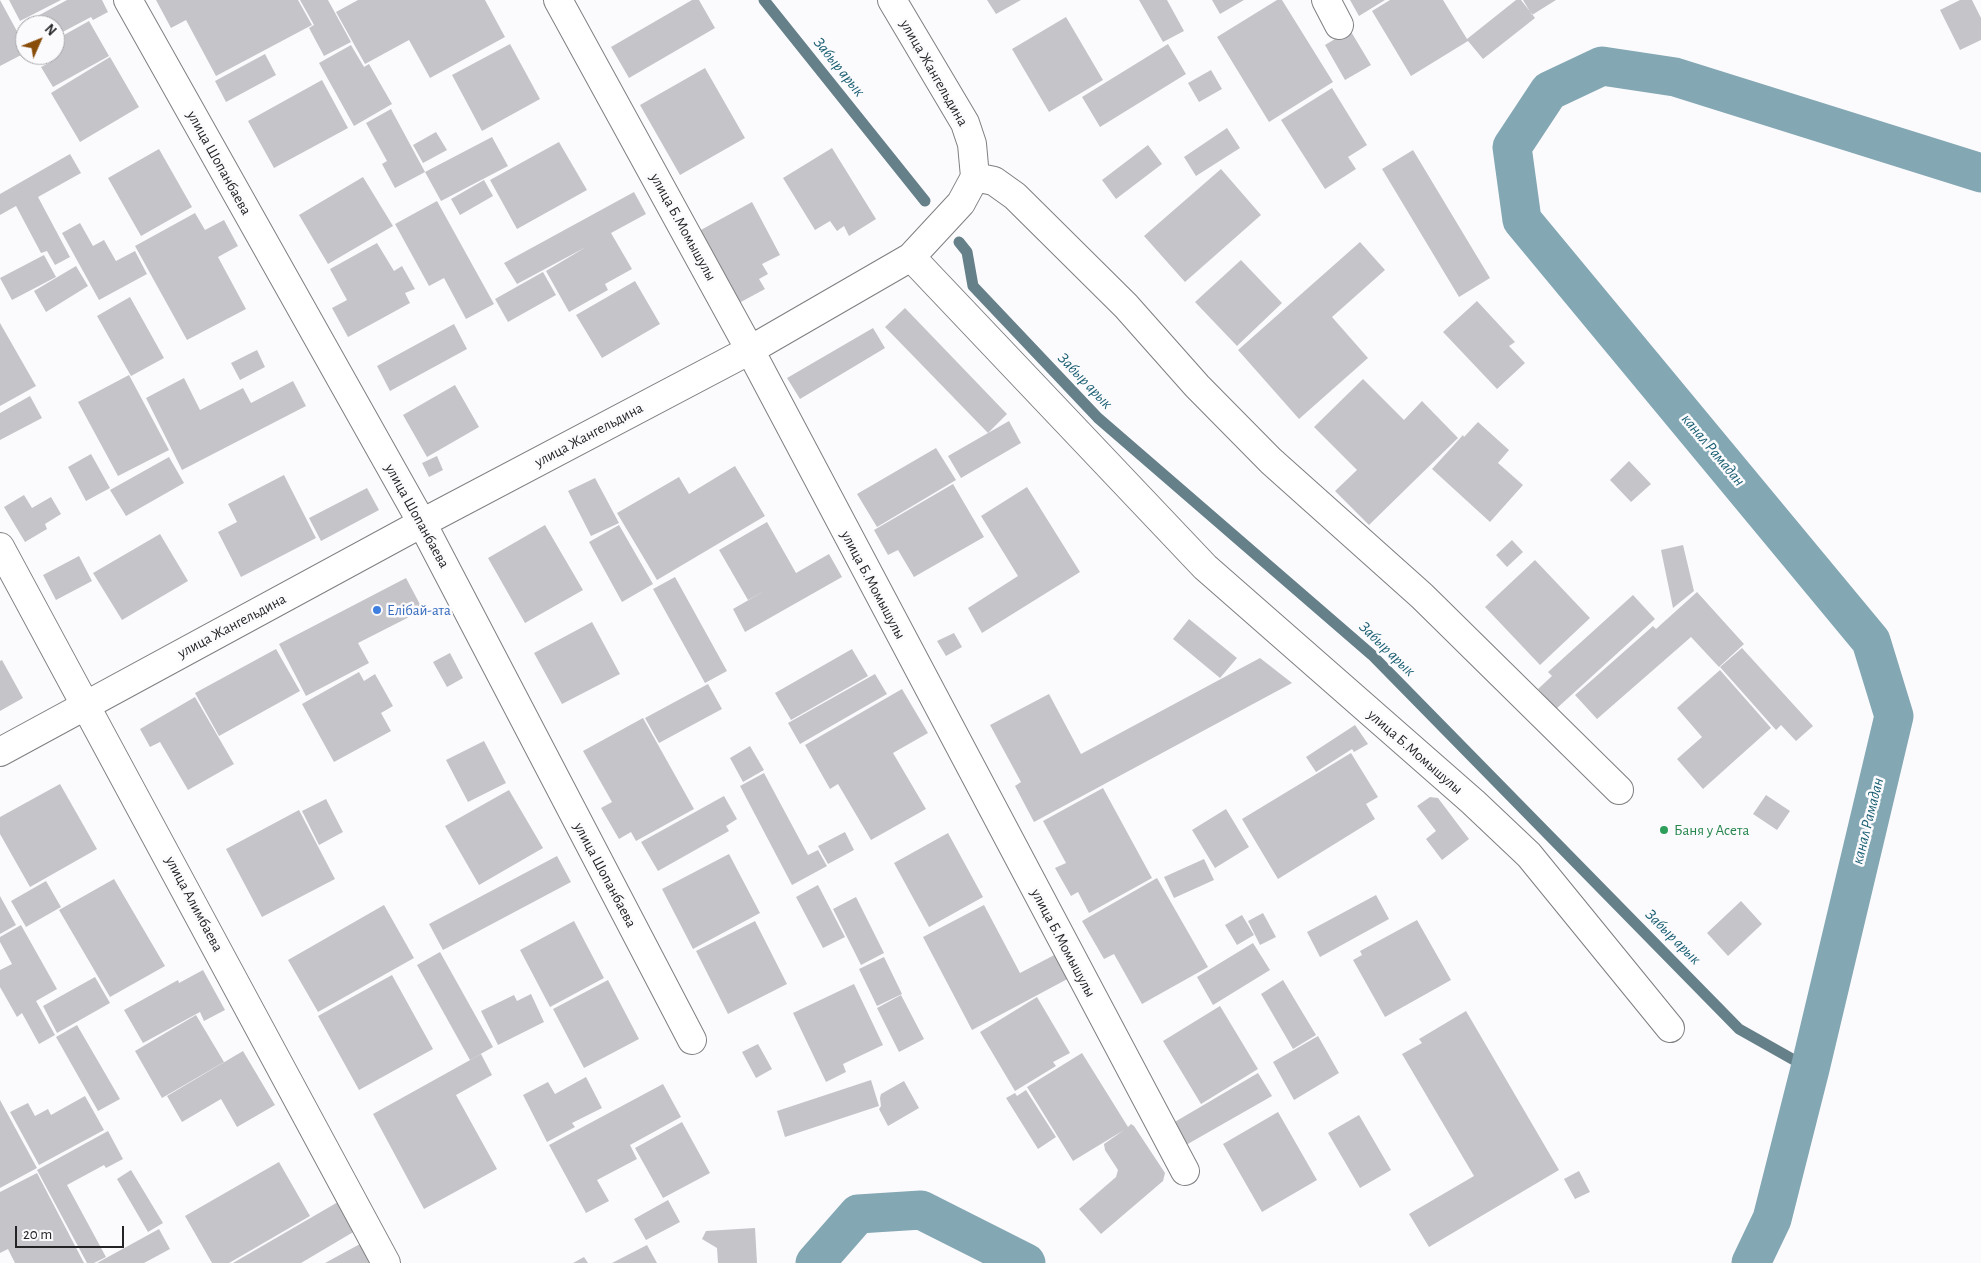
<!DOCTYPE html>
<html>
<head>
<meta charset="utf-8">
<style>
  body { margin:0 }
  #map { position:relative; width:1981px; height:1263px; overflow:hidden; background:#fbfbfe; font-family:"Alegreya Sans",sans-serif }
  canvas { display:block }
  .north { position:absolute; left:15px; top:15px; width:50px; height:50px; box-sizing:border-box; background:#fbfbfe; border:1px solid #a5a5a8; border-radius:50%; rotate:46deg; font-size:14px; font-weight:700; line-height:20px; text-align:center; color:#242426 }
  .north::after { content:''; display:block; margin:auto; width:18px; height:22px; background:#894d0a; clip-path:polygon(50% 0,100% 100%,50% 72%,0 100%) }
  .scale { position:absolute; left:15px; top:1226px; width:109px; height:22px; box-sizing:border-box; border:2px solid #242426; border-top:0; padding-left:6px; font-size:15px; line-height:18px; white-space:nowrap; color:#242426; -webkit-text-stroke:4px #fbfbfe; paint-order:stroke }
</style>
</head>
<body>
<div id="map">
<canvas width="1981" height="1263"></canvas>
<div class="north">N</div>
<div class="scale">20 m</div>
</div>
<script>
const context = document.querySelector('canvas').getContext('2d');
context.lineJoin = 'round';
const poly = rows => new Path2D(rows.map(r => 'M' + r).join(''));
function trace(path, color, width, dash) { context.strokeStyle = color; context.lineWidth = width; context.lineCap = dash ? 'butt' : 'round'; context.setLineDash(dash || []); context.stroke(path); }
function paint(path, color) { context.fillStyle = color; context.fill(path, 'evenodd'); }
function label(font, color, halo, rows, align = 'center') {
  context.font = font + ' "Alegreya Sans",sans-serif'; context.lineWidth = 5; context.setLineDash([]); context.textBaseline = 'middle'; context.strokeStyle = halo; context.fillStyle = color; for (const [text, x, y, turn = 0] of rows) {
    context.save(); context.translate(x, y); context.rotate((+turn || 0) * Math.PI / 180); context.textAlign = isNaN(turn) ? turn : align; if (halo) context.strokeText(text, 0, 0); context.fillText(text, 0, 0); context.restore();
  }
}
trace(poly([
  [764,0,925,201],
  [959,242,967,252,973,286,1098,418,1372,655,1739,1029,1810,1069]
]), '#668089', 11);
trace(poly([
  [815,1263,858,1214,921,1210,1026,1263],
  [1751,1263,1772,1219,1810,1069,1894,716,1871,641,1522,220,1512,147,1549,91,1602,66,1675,77,1981,173]
]), '#83a7b3', 39);
paint(poly([
  [0,0,25,46,25,53,0,66],
  [9,0,61,0,20,21],
  [67,0,102,0,108,12,93,20,91,17,55,36,55,25,25,25,25,33,21,25],
  [156,0,298,0,312,25,216,76,186,20,171,28],
  [300,0,328,0,351,42,324,56,309,28,314,25],
  [358,0,485,0,505,37,430,78,409,40,365,64,336,12],
  [692,0,699,0,715,28,629,78,611,47],
  [987,0,1021,0,996,14],
  [1139,0,1167,0,1184,31,1163,42],
  [1212,0,1244,0,1220,14],
  [1277,0,1282,0,1333,82,1269,122,1217,37],
  [1350,0,1385,0,1359,16],
  [1390,0,1443,0,1467,39,1516,0,1521,0,1535,18,1483,59,1468,41,1411,76,1372,11],
  [1523,0,1556,0,1532,15],
  [1960,0,1972,0,1981,18,1981,40,1960,50,1940,10],
  [1066,17,1103,80,1049,112,1012,49],
  [89,21,109,56,53,87,41,67,53,61,50,55,55,55,55,40],
  [1350,30,1371,65,1345,80,1325,45],
  [510,44,540,99,482,131,452,75],
  [1168,44,1186,74,1100,127,1082,97],
  [351,45,364,67,369,64,392,104,354,126,319,63],
  [265,54,276,75,226,102,215,81],
  [110,57,139,107,80,142,51,93],
  [705,68,745,138,680,175,640,105],
  [1211,70,1222,89,1199,102,1188,83],
  [322,80,348,128,274,168,248,121],
  [1332,88,1367,145,1348,157,1356,169,1325,189,1281,120],
  [391,109,425,172,395,188,382,164,387,161,366,123],
  [1227,128,1240,148,1196,176,1184,157],
  [436,132,447,150,423,163,413,145],
  [492,137,508,166,441,201,425,172],
  [559,142,587,190,517,229,490,180],
  [1148,145,1162,164,1116,199,1102,180],
  [832,148,876,219,849,236,844,226,837,231,830,221,815,230,783,178],
  [159,149,192,207,141,236,108,178],
  [1413,150,1490,278,1459,297,1382,169],
  [70,154,81,173,38,197,70,257,55,265,47,251,41,253,16,206,0,215,0,194],
  [1221,169,1261,215,1185,282,1144,236],
  [363,177,393,226,328,264,299,215],
  [484,180,493,196,460,215,451,199],
  [634,192,646,214,611,233,632,269,605,284,608,290,569,312,546,271,586,247,517,284,504,263],
  [437,201,494,304,466,319,444,278,429,286,395,224],
  [752,202,780,255,762,264,768,274,759,279,765,289,739,303,699,231],
  [195,213,205,230,224,220,238,246,218,257,246,309,187,340,135,246],
  [80,223,93,246,104,240,116,261,135,251,147,274,99,300,62,233],
  [1360,242,1385,270,1332,317,1368,358,1299,419,1238,350],
  [377,243,394,271,402,266,415,289,405,293,410,303,348,337,332,308,347,300,330,269],
  [44,255,56,277,12,300,0,278],
  [1241,260,1282,303,1237,346,1195,302],
  [76,266,88,286,46,312,34,291],
  [543,272,556,295,508,322,495,299],
  [635,281,660,324,602,358,576,315],
  [130,297,164,358,131,376,97,316],
  [1477,301,1515,342,1509,346,1525,363,1497,389,1443,332],
  [905,308,1007,414,988,433,885,327],
  [0,323,36,386,0,406],
  [454,324,467,349,390,391,377,366],
  [873,328,885,348,800,399,787,378],
  [257,350,265,367,240,380,231,363],
  [129,375,169,450,118,476,78,402],
  [184,378,200,410,243,388,251,403,293,381,306,406,182,470,146,398],
  [1363,379,1404,420,1422,401,1458,438,1369,525,1335,491,1357,470,1314,427],
  [455,385,479,427,427,457,403,415],
  [30,396,42,418,0,440,0,413],
  [1009,421,1021,443,961,478,948,456],
  [1478,422,1509,450,1498,463,1523,485,1490,522,1432,469,1463,435,1464,437],
  [936,448,956,480,877,527,857,494],
  [91,454,110,488,86,501,68,467],
  [437,456,443,470,429,477,422,463],
  [169,457,184,483,126,516,110,490],
  [1629,461,1651,484,1631,502,1610,480],
  [735,466,765,516,657,580,617,513,679,477,689,494],
  [284,475,316,538,241,577,218,532,237,522,228,504],
  [595,478,619,523,591,536,568,491],
  [953,484,984,537,914,577,898,550,888,555,874,530],
  [1027,487,1080,572,982,633,968,608,1018,576,981,516],
  [367,488,379,510,321,541,309,518],
  [24,495,32,508,51,497,61,514,45,524,47,529,25,542,4,507],
  [767,522,796,573,829,554,842,577,745,632,733,609,766,590,748,600,719,550],
  [545,525,583,590,525,623,488,558],
  [619,525,653,584,622,602,589,542],
  [160,534,188,581,122,620,93,573],
  [1512,540,1523,552,1507,567,1496,555],
  [1683,545,1694,591,1673,608,1661,550],
  [79,556,92,581,56,600,43,575],
  [1535,560,1590,618,1540,665,1485,607],
  [675,577,727,671,705,683,653,589],
  [406,578,423,610,358,643,369,663,306,696,279,644],
  [1697,592,1744,644,1719,667,1691,637,1597,719,1575,695,1653,626,1656,629],
  [1633,595,1655,619,1556,709,1538,689,1552,676,1548,672],
  [1189,619,1237,658,1220,678,1173,639],
  [592,622,620,674,562,704,534,653],
  [954,633,962,647,946,656,937,641],
  [1742,648,1813,726,1796,741,1781,725,1776,730,1720,667],
  [276,649,300,691,219,736,195,693],
  [852,649,868,676,791,720,775,693],
  [450,653,463,678,447,687,433,662],
  [1260,658,1292,683,1034,822,1015,786,1021,782,990,725,1049,694,1081,754],
  [2,660,23,698,0,711,0,661],
  [1720,670,1771,728,1703,789,1677,759,1702,737,1677,708],
  [359,672,364,681,375,674,393,706,381,713,391,731,334,762,302,704],
  [875,674,887,694,800,744,788,723],
  [708,684,722,709,659,743,645,718],
  [902,689,928,733,893,753,926,809,871,840,838,784,830,789,805,745],
  [195,697,234,764,188,790,160,742,150,747,140,729],
  [643,718,694,809,636,841,631,832,619,839,601,808,612,802,583,751],
  [1355,725,1368,744,1354,752,1352,749,1316,772,1306,757],
  [484,741,506,783,468,802,446,760],
  [750,746,764,770,743,782,730,758],
  [1351,753,1378,797,1366,804,1375,819,1278,879,1242,819],
  [764,773,808,855,818,850,827,866,792,885,740,786],
  [60,784,97,849,30,887,0,834,0,817],
  [1103,788,1152,878,1089,913,1078,892,1071,896,1055,868,1066,863,1043,821],
  [509,790,543,848,479,885,445,826],
  [1766,795,1790,811,1777,830,1753,814],
  [724,796,737,819,726,826,729,831,658,871,641,842],
  [1430,797,1438,798,1469,839,1442,860,1426,839,1436,831,1417,806],
  [326,799,343,832,319,845,302,811],
  [1226,809,1249,847,1215,868,1192,830],
  [299,810,335,879,262,917,226,849],
  [845,832,854,850,828,864,818,846],
  [948,833,983,897,929,927,894,863],
  [729,854,760,913,693,949,662,889],
  [557,856,571,882,443,950,429,924],
  [1204,859,1214,880,1174,898,1164,877],
  [1157,878,1208,967,1142,1004,1114,954,1104,959,1082,921],
  [114,879,165,966,110,997,59,910],
  [46,881,61,907,26,927,11,901],
  [818,885,845,937,823,948,796,897],
  [1376,895,1389,919,1320,957,1307,932],
  [0,896,16,925,0,934],
  [856,897,884,953,861,965,833,909],
  [1741,901,1762,924,1728,956,1707,933],
  [384,905,414,958,318,1012,288,960],
  [984,905,1020,973,1060,952,1073,976,972,1030,923,937],
  [1263,913,1276,937,1260,945,1248,921],
  [1242,915,1254,935,1237,945,1225,925],
  [1417,920,1451,980,1385,1017,1353,960,1362,955,1360,951],
  [574,921,604,978,550,1007,520,950],
  [755,921,787,984,728,1014,696,951],
  [21,925,57,989,36,1001,55,1035,39,1044,22,1013,17,1017,0,987,0,970,12,964,0,942,0,937],
  [1253,943,1270,970,1213,1005,1197,977],
  [440,952,493,1047,470,1060,417,965],
  [884,957,902,994,877,1006,859,969],
  [203,970,225,1010,204,1021,200,1012,143,1043,124,1010,178,980,179,983],
  [392,975,433,1049,359,1090,318,1016],
  [95,977,110,1003,57,1033,43,1006],
  [608,980,639,1039,584,1068,553,1009],
  [1283,980,1316,1035,1293,1049,1261,994],
  [854,984,883,1045,843,1064,846,1072,826,1082,793,1013],
  [531,994,544,1022,498,1045,481,1011,514,995,517,1001],
  [901,995,924,1039,899,1052,877,1008],
  [1037,997,1070,1053,1053,1062,1056,1066,1015,1091,980,1032],
  [1220,1006,1258,1069,1201,1104,1163,1041],
  [1466,1011,1559,1170,1429,1247,1409,1214,1474,1176,1402,1054,1422,1043,1419,1039],
  [196,1015,224,1062,162,1098,135,1051],
  [77,1025,120,1099,98,1111,56,1037],
  [1318,1036,1339,1073,1294,1100,1273,1062],
  [758,1044,772,1069,756,1078,742,1052],
  [243,1051,275,1105,237,1127,221,1099,182,1122,167,1096],
  [1082,1053,1128,1127,1131,1124,1134,1126,1165,1173,1163,1181,1101,1234,1079,1209,1116,1177,1118,1170,1105,1150,1104,1144,1124,1130,1073,1161,1027,1087],
  [481,1054,492,1075,456,1095,497,1169,424,1209,373,1114],
  [1258,1073,1272,1096,1186,1145,1173,1123],
  [586,1077,602,1108,572,1123,575,1127,547,1142,523,1095,548,1082,555,1094],
  [871,1080,879,1106,785,1137,777,1111],
  [904,1081,919,1108,888,1126,879,1109,881,1106,880,1098,881,1094],
  [663,1084,681,1117,630,1145,637,1159,597,1180,609,1201,586,1213,549,1145],
  [1026,1090,1056,1137,1038,1149,1006,1098,1015,1093,1017,1096],
  [85,1096,104,1130,39,1165,10,1112,28,1103,35,1116,48,1109,51,1115],
  [0,1100,37,1168,0,1188],
  [1278,1112,1317,1180,1262,1212,1223,1144],
  [1359,1115,1391,1170,1360,1188,1328,1133],
  [682,1122,710,1173,663,1198,635,1148],
  [108,1131,123,1159,106,1168,104,1165,67,1185,106,1257,94,1263,87,1263,37,1170],
  [279,1162,310,1216,229,1263,212,1263,185,1216],
  [131,1170,163,1223,148,1232,117,1179],
  [1579,1171,1590,1192,1575,1199,1564,1179],
  [37,1173,84,1263,15,1263,8,1249,0,1253,0,1192],
  [668,1200,680,1222,646,1240,634,1219],
  [338,1202,355,1231,301,1263,233,1263],
  [755,1228,757,1263,718,1263,717,1248,702,1239,706,1231],
  [159,1229,170,1249,144,1263,97,1263],
  [360,1244,369,1263,325,1263],
  [647,1245,657,1263,612,1263],
  [584,1257,588,1263,573,1263]
]), '#c5c5c9');
const street = poly([
  [128,0,422,523,692,1040],
  [558,0,750,350,1185,1171],
  [1326,0,1339,25],
  [975,177,994,181,1015,196,1126,306,1197,386,1271,461,1422,596,1619,790],
  [911,257,1205,567,1473,802,1529,855,1670,1028],
  [0,547,386,1263],
  [0,752,422,523,750,350,911,257,961,203,975,177,972,144,965,123,892,0]
]);
trace(street, '#7e7f81', 30);
trace(street, '#fff', 28);
for (const [x, y, r, color] of [
  [377,610,5,"#3f7fe0"],
  [1664,830,5,"#2e9e5b"]
]) { const dot = new Path2D(); dot.arc(x, y, r, 0, 2 * Math.PI); context.fillStyle = color; context.fill(dot); trace(dot, '#fbfbfe', 2); }
label('15px', '#242426', '#fbfbfe', [
  ["улица Жангельдина",934,73,60],
  ["улица Шопанбаева",219,163,61],
  ["улица Б.Момышулы",683,227,61],
  ["улица Жангельдина",589,435,-28],
  ["улица Шопанбаева",417,516,61],
  ["улица Б.Момышулы",873,585,62],
  ["улица Жангельдина",232,626,-28],
  ["улица Б.Момышулы",1415,752,41],
  ["улица Шопанбаева",605,875,62],
  ["улица Алимбаева",194,904,62],
  ["улица Б.Момышулы",1063,943,62]
]);
label('15px', '#366cbe', '#fbfbfe', [
  ["Елібай-ата",387,610]
], 'left');
label('15px', '#27864d', '#fbfbfe', [
  ["Баня у Асета",1674,830]
], 'left');
label('italic 16px', '#195e71', '#fbfbfe', [
  ["Забыр арык",839,67,51],
  ["Забыр арык",1085,381,46],
  ["канал Рамадан",1713,450,50],
  ["Забыр арык",1387,649,44],
  ["канал Рамадан",1868,821,-76],
  ["Забыр арык",1673,937,45]
]);
</script>
</body>
</html>
